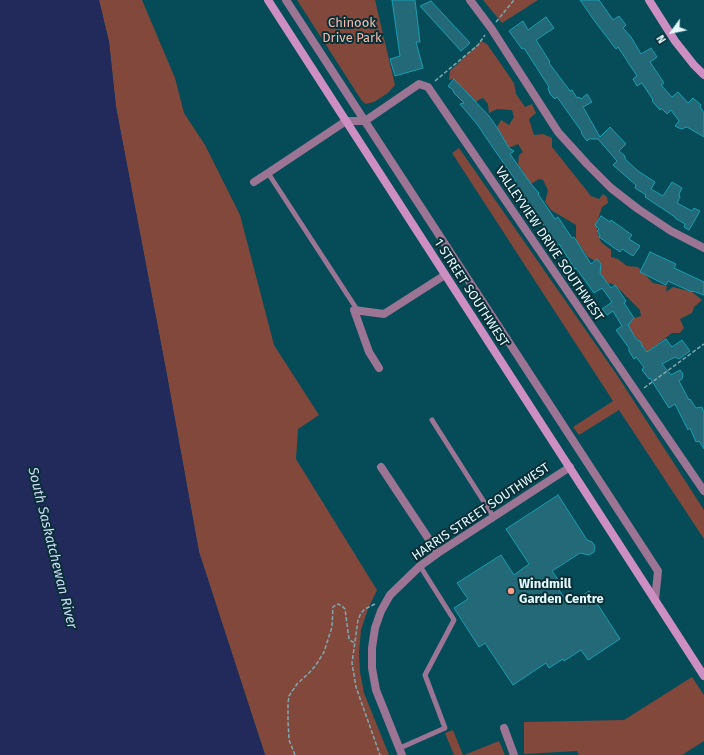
<!DOCTYPE html>
<html>
<head>
<meta charset="utf-8">
<style>
  body { margin:0 }
  #map { position:relative; width:704px; height:755px; overflow:hidden; background:#064c58; font-family:"Fira Sans",sans-serif }
  canvas { display:block }
  .north { position:absolute; left:652px; top:12px; width:40px; height:40px; -webkit-text-stroke:3px #092f37; paint-order:stroke; rotate:237deg; font-size:11px; font-weight:700; line-height:16px; text-align:center; color:#e5f9fe }
  .north::after { content:''; display:block; margin:auto; width:14px; height:18px; background:#e5f9fe; clip-path:polygon(50% 0,100% 100%,50% 72%,0 100%) }
</style>
</head>
<body>
<div id="map">
<canvas width="704" height="755"></canvas>
<div class="north">N</div>
</div>
<script>
const context = document.querySelector('canvas').getContext('2d');
context.lineJoin = 'round';
function paint(path, color) { context.fillStyle = color; context.fill(path, 'evenodd'); }
const poly = rows => new Path2D(rows.map(r => 'M' + r).join(''));
function trace(path, color, width, dash) { context.strokeStyle = color; context.lineWidth = width; context.lineCap = dash ? 'butt' : 'round'; context.setLineDash(dash || []); context.stroke(path); }
function label(font, color, halo, rows, align = 'center') {
  context.font = font + ' "Fira Sans",sans-serif'; context.lineWidth = 4; context.setLineDash([]); context.textBaseline = 'middle'; context.strokeStyle = halo; context.fillStyle = color; for (const [text, x, y, turn = 0] of rows) {
    context.save(); context.translate(x, y); context.rotate((+turn || 0) * Math.PI / 180); context.textAlign = isNaN(turn) ? turn : align; if (halo) context.strokeText(text, 0, 0); context.fillText(text, 0, 0); context.restore();
  }
}
paint(poly([
  [99,0,142,0,175,78,184,113,205,145,240,215,274,345,319,415,298,429,296,459,377,590,368,609,361,630,359,652,360,672,364,693,389,755,265,755,199,552,166,370,116,107,109,42],
  [297,0,375,0,395,85,388,93,374,102,366,104,362,101],
  [483,0,538,0,502,23],
  [481,41,487,44,514,83,516,94,525,107,532,104,536,113,529,119,534,135,543,134,552,138,552,147,591,196,599,199,603,194,607,197,608,203,602,207,597,222,597,232,601,242,611,250,611,257,618,259,627,266,638,267,653,283,667,286,666,292,673,287,692,292,702,300,694,307,692,313,680,319,684,328,680,333,672,333,647,352,627,326,634,318,641,316,640,310,615,285,608,283,600,273,601,264,597,259,595,261,588,257,576,240,576,225,551,210,545,202,548,190,543,180,539,179,531,184,525,175,522,177,524,173,518,164,519,155,523,152,518,144,509,148,501,134,498,136,497,127,501,120,509,125,514,117,512,110,497,109,489,113,488,104,483,98,480,99,476,102,459,96,465,90,454,79,449,80,450,71],
  [459,148,617,375,704,510,704,539,619,410,579,435,573,427,613,401,452,153],
  [692,677,704,695,704,741,682,755,579,755,577,751,524,754,524,722,624,720],
  [453,730,463,755,454,755,445,733],
  [499,741,505,755,464,755]
]), '#81483b');
paint(poly([
  [0,0,99,0,109,42,116,107,166,370,199,552,265,755,0,755]
]), '#222a5b');
const building = poly([
  [392,0,415,0,420,42,416,42,423,68,395,76,390,59,400,56,392,0],
  [580,0,599,0,613,20,619,16,626,25,623,28,631,37,641,54,651,48,657,57,650,62,664,83,661,85,672,97,678,92,688,103,693,98,701,105,700,107,704,113,704,137,687,127,681,129,675,126,679,121,671,110,667,114,661,108,660,110,652,101,653,100,642,83,637,86,633,79,637,76,618,47,616,49,596,23,580,0],
  [431,1,470,43,461,51,420,6,431,1],
  [546,17,554,28,536,40,550,62,549,63,570,91,572,90,577,98,579,97,581,99,587,94,592,102,583,107,600,137,610,127,626,144,619,151,625,156,625,159,638,171,655,182,651,189,663,196,672,182,682,188,679,194,680,197,677,203,692,211,694,208,700,211,689,230,684,227,685,224,675,218,675,217,645,197,646,195,635,188,636,185,613,165,617,161,598,139,589,139,587,141,581,133,582,132,557,97,555,99,550,94,548,88,549,87,524,48,522,49,509,31,523,21,528,30,546,17],
  [454,79,489,116,498,129,509,148,514,151,510,154,531,184,539,193,538,194,555,219,558,217,572,238,574,237,591,264,597,259,601,264,600,273,611,288,615,285,626,301,624,303,634,318,628,325,636,339,641,342,642,346,647,352,666,339,672,347,682,340,690,351,679,359,675,357,662,364,671,375,680,370,683,374,682,379,679,381,689,400,690,399,696,408,702,407,704,413,704,449,699,441,696,442,690,428,688,430,675,404,669,408,650,378,649,379,642,370,644,367,636,357,634,359,629,351,629,348,616,330,622,326,613,311,607,315,602,309,612,302,602,288,594,293,576,268,575,269,559,244,557,245,528,202,527,203,513,184,516,181,489,142,477,124,460,104,464,103,454,93,453,90,448,86,454,79],
  [601,216,610,222,611,220,632,235,629,239,640,246,633,256,622,249,620,252,599,237,600,235,597,231,599,229,595,225,601,216],
  [650,252,676,264,674,268,704,282,704,295,693,291,692,292,668,281,666,285,640,272,650,252],
  [558,495,587,540,592,542,595,546,594,552,589,555,580,553,552,571,563,587,559,590,569,605,589,591,620,639,588,660,581,650,564,661,563,659,549,668,546,663,513,685,485,643,479,647,454,608,468,599,457,583,501,555,514,575,529,564,506,529,558,495]
]);
paint(building, '#236977');
trace(building, '#199eb4', 1);
trace(poly([
  [496,22,514,0],
  [435,81,478,45,485,35],
  [644,388,704,344],
  [375,604,365,609,361,613,358,620,352,663,356,687,380,755],
  [295,755,289,740,288,721,288,703,289,696,297,684,310,672,316,665,324,652,332,627,333,607,336,605,338,604,342,606,345,609,349,639,351,641,355,643]
]), '#7ea9b1', 1.5, [4, 2]);
trace(poly([
  [268,173,358,311],
  [432,420,493,516],
  [400,748,445,728,425,675,454,620,420,566]
]), '#9c7494', 5);
trace(poly([
  [286,0,658,571,655,600],
  [470,0,491,28,558,132,587,164,611,188,638,209,671,231,704,248],
  [254,182,268,173,346,121,365,121,419,84,428,87,704,491],
  [379,368,369,352,354,310,384,314,445,275],
  [381,467,438,553],
  [504,728,514,755],
  [402,755,376,690,372,668,372,648,375,628,381,611,390,595,420,566,438,553,570,467]
]), '#9c7494', 8);
trace(poly([
  [268,0,704,676],
  [649,0,675,41,694,65,704,75]
]), '#cd8ec1', 8);
for (const [x, y, r, color] of [
  [511,591,4,"#f49e8a"]
]) { const dot = new Path2D(); dot.arc(x, y, r, 0, 2 * Math.PI); context.fillStyle = color; context.fill(dot); trace(dot, '#092f37', 1.5); }
label('13px', '#f4b9ab', '#092f37', [
  ["Chinook",352,23],
  ["Drive Park",352,38]
]);
label('13px', '#e5f9fe', '#092f37', [
  ["VALLEYVIEW DRIVE SOUTHWEST",549,244,56],
  ["1 STREET SOUTHWEST",471,293,57],
  ["HARRIS STREET SOUTHWEST",481,512,-34]
]);
label('bold 13px', '#e5f9fe', '#092f37', [
  ["Windmill",519,584],
  ["Garden Centre",519,599]
], 'left');
label('italic 14px', '#d0dafb', '#092f37', [
  ["South Saskatchewan River",52,548,76]
]);
</script>
</body>
</html>
